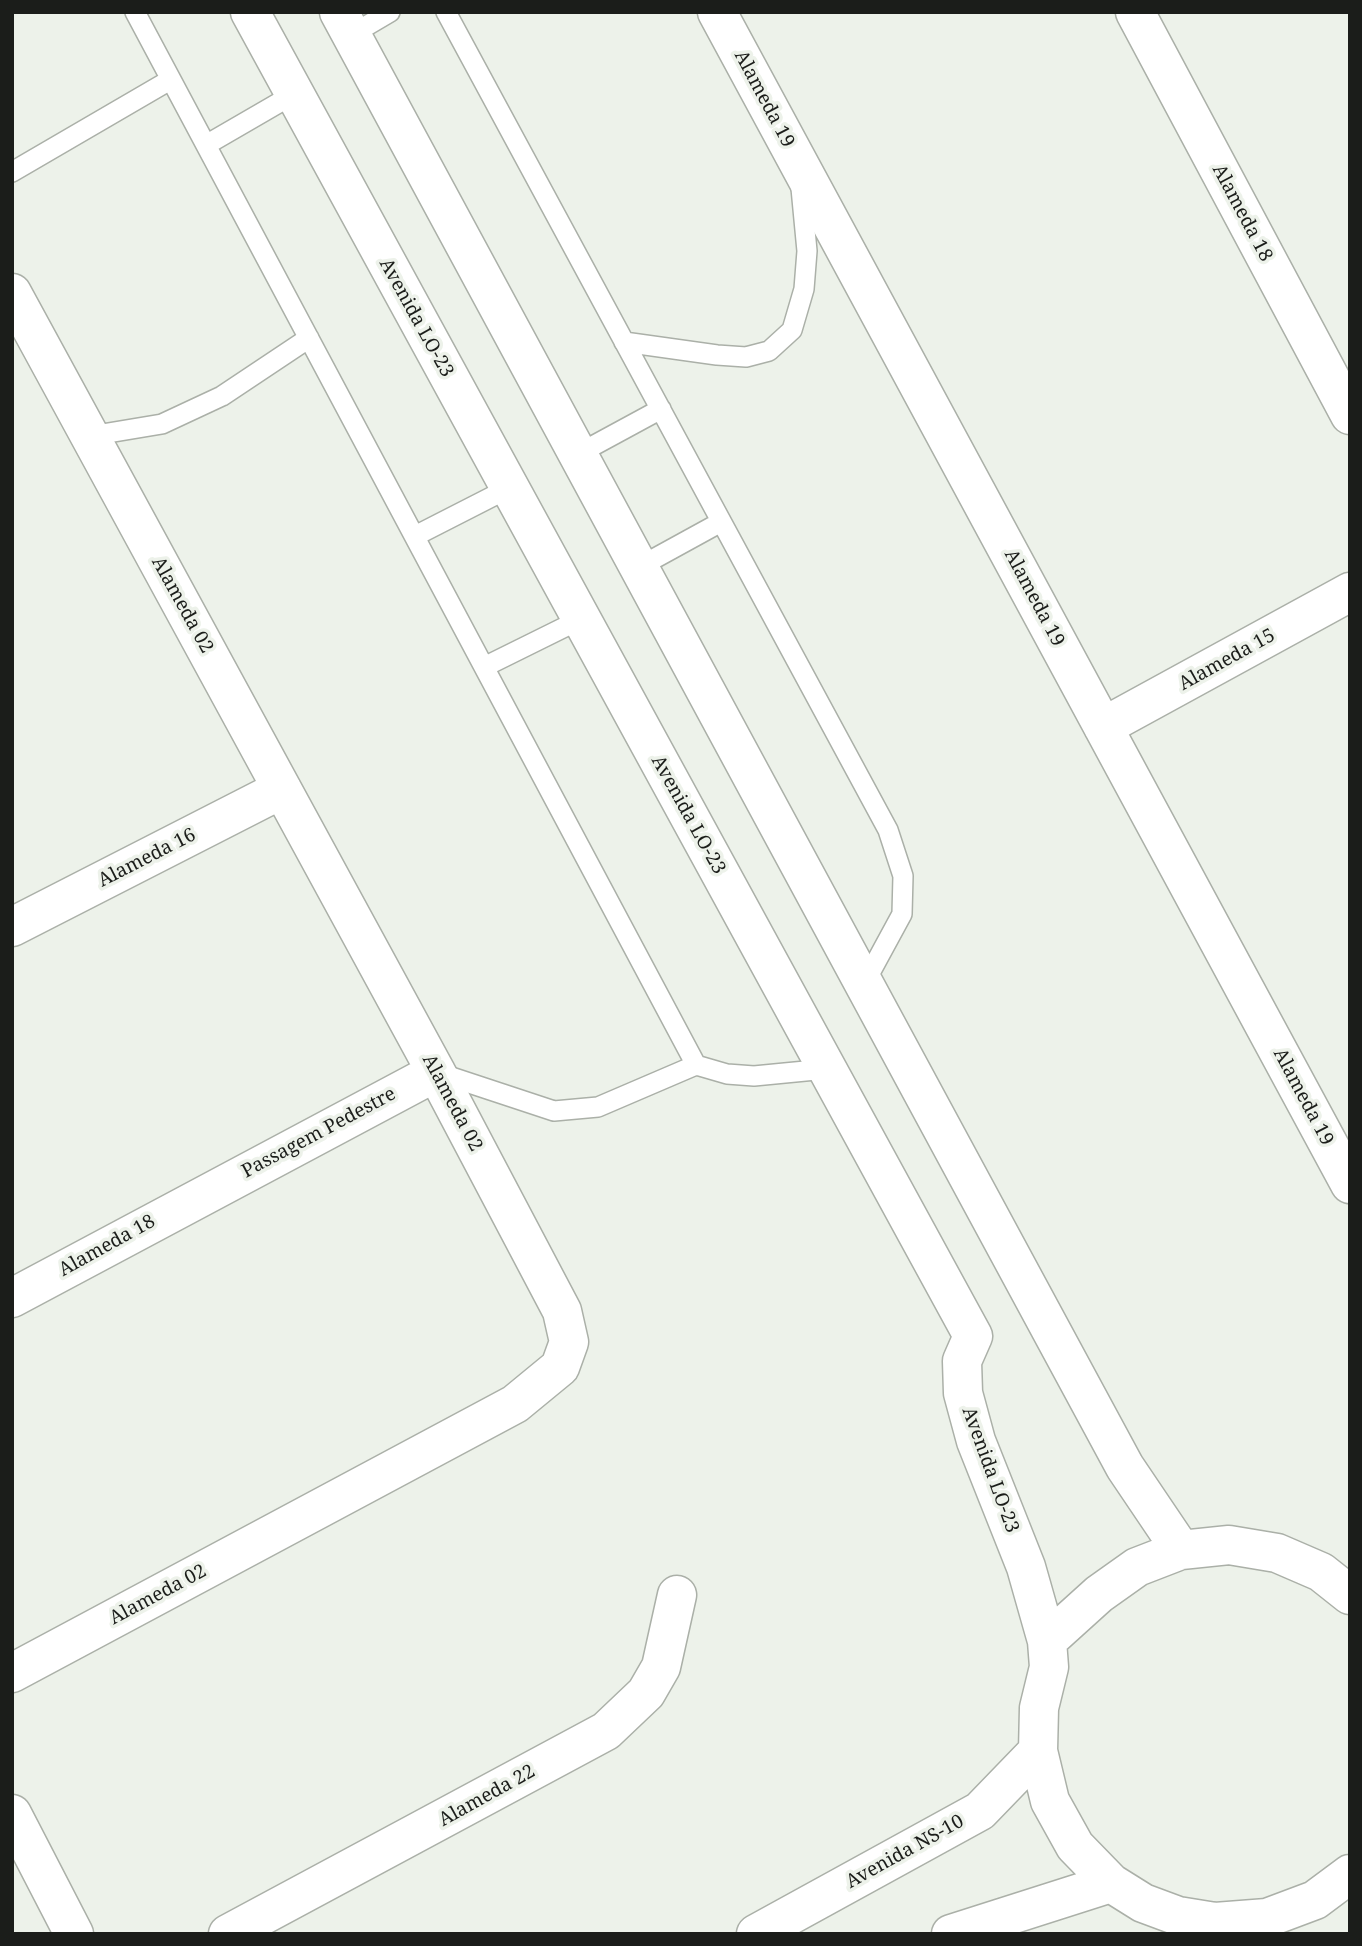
<!DOCTYPE html>
<html>
<head>
<meta charset="utf-8">
<style>
  body { margin:0 }
  #map { position:relative; width:1362px; height:1946px; overflow:hidden; background:#edf2ea; font-family:"Noto Serif",serif }
  canvas { display:block }
  .frame { position:absolute; inset:0; border:14px solid #1b1d1a; pointer-events:none }
</style>
</head>
<body>
<div id="map">
<canvas width="1362" height="1946"></canvas>
<div class="frame"></div>
</div>
<script>
const context = document.querySelector('canvas').getContext('2d');
context.lineJoin = 'round';
const poly = rows => new Path2D(rows.map(r => 'M' + r).join(''));
function trace(path, color, width, dash) { context.strokeStyle = color; context.lineWidth = width; context.lineCap = dash ? 'butt' : 'round'; context.setLineDash(dash || []); context.stroke(path); }
function label(font, color, halo, rows, align = 'center') {
  context.font = font + ' "Noto Serif",serif'; context.lineWidth = 7; context.setLineDash([]); context.textBaseline = 'middle'; context.strokeStyle = halo; context.fillStyle = color; for (const [text, x, y, turn = 0] of rows) {
    context.save(); context.translate(x, y); context.rotate((+turn || 0) * Math.PI / 180); context.textAlign = isNaN(turn) ? turn : align; if (halo) context.strokeText(text, 0, 0); context.fillText(text, 0, 0); context.restore();
  }
}
const service = poly([
  [135,12,696,1065,727,1074,754,1076,826,1069],
  [446,12,888,830,903,876,902,914,864,984],
  [351,35,390,12],
  [206,145,294,94],
  [12,172,170,80],
  [624,342,717,355,746,357,769,351,792,330,804,289,807,251,801,188],
  [90,436,162,424,222,396,309,338],
  [578,454,661,409],
  [415,536,509,488],
  [639,567,721,522],
  [484,667,581,619],
  [439,1073,554,1111,598,1107,696,1065]
]);
const minor = poly([
  [717,12,1350,1184],
  [1135,12,1350,415],
  [12,293,436,1072,562,1311,569,1342,560,1367,515,1404,12,1673],
  [1103,727,1350,592],
  [12,927,282,789],
  [12,1298,436,1072],
  [12,1814,74,1934],
  [228,1934,606,1731,646,1693,661,1667,677,1595]
]);
const tertiary = poly([
  [250,12,973,1336,962,1361,963,1393,976,1441,1026,1567,1047,1641],
  [339,12,1125,1467,1181,1550],
  [1350,1595,1321,1572,1277,1553,1229,1545,1181,1550,1137,1567,1099,1594,1047,1641,1049,1667,1039,1708,1038,1751,1050,1801,1075,1846,1111,1883,1143,1903,1178,1916,1215,1922,1267,1918,1315,1900,1350,1874],
  [756,1934,980,1811,1038,1751],
  [951,1934,1111,1883]
]);
trace(service, '#abb0a8', 22);
trace(minor, '#abb0a8', 41);
trace(tertiary, '#abb0a8', 41);
trace(service, '#fff', 19);
trace(minor, '#fff', 38);
trace(tertiary, '#fff', 38);
label('19px', '#1b1d1a', '#edf2ea', [
  ["Alameda 19",764,99,62],
  ["Alameda 18",1242,213,62],
  ["Avenida LO-23",416,318,61],
  ["Alameda 19",1034,598,62],
  ["Alameda 02",182,605,61],
  ["Alameda 15",1227,660,-29],
  ["Avenida LO-23",688,815,61],
  ["Alameda 16",147,858,-27],
  ["Alameda 19",1303,1097,62],
  ["Alameda 02",452,1103,62],
  ["Passagem Pedestre",319,1133,-28],
  ["Alameda 18",107,1246,-29],
  ["Avenida LO-23",990,1470,70],
  ["Alameda 02",158,1595,-28],
  ["Alameda 22",487,1796,-29],
  ["Avenida NS-10",905,1852,-29]
]);
</script>
</body>
</html>
